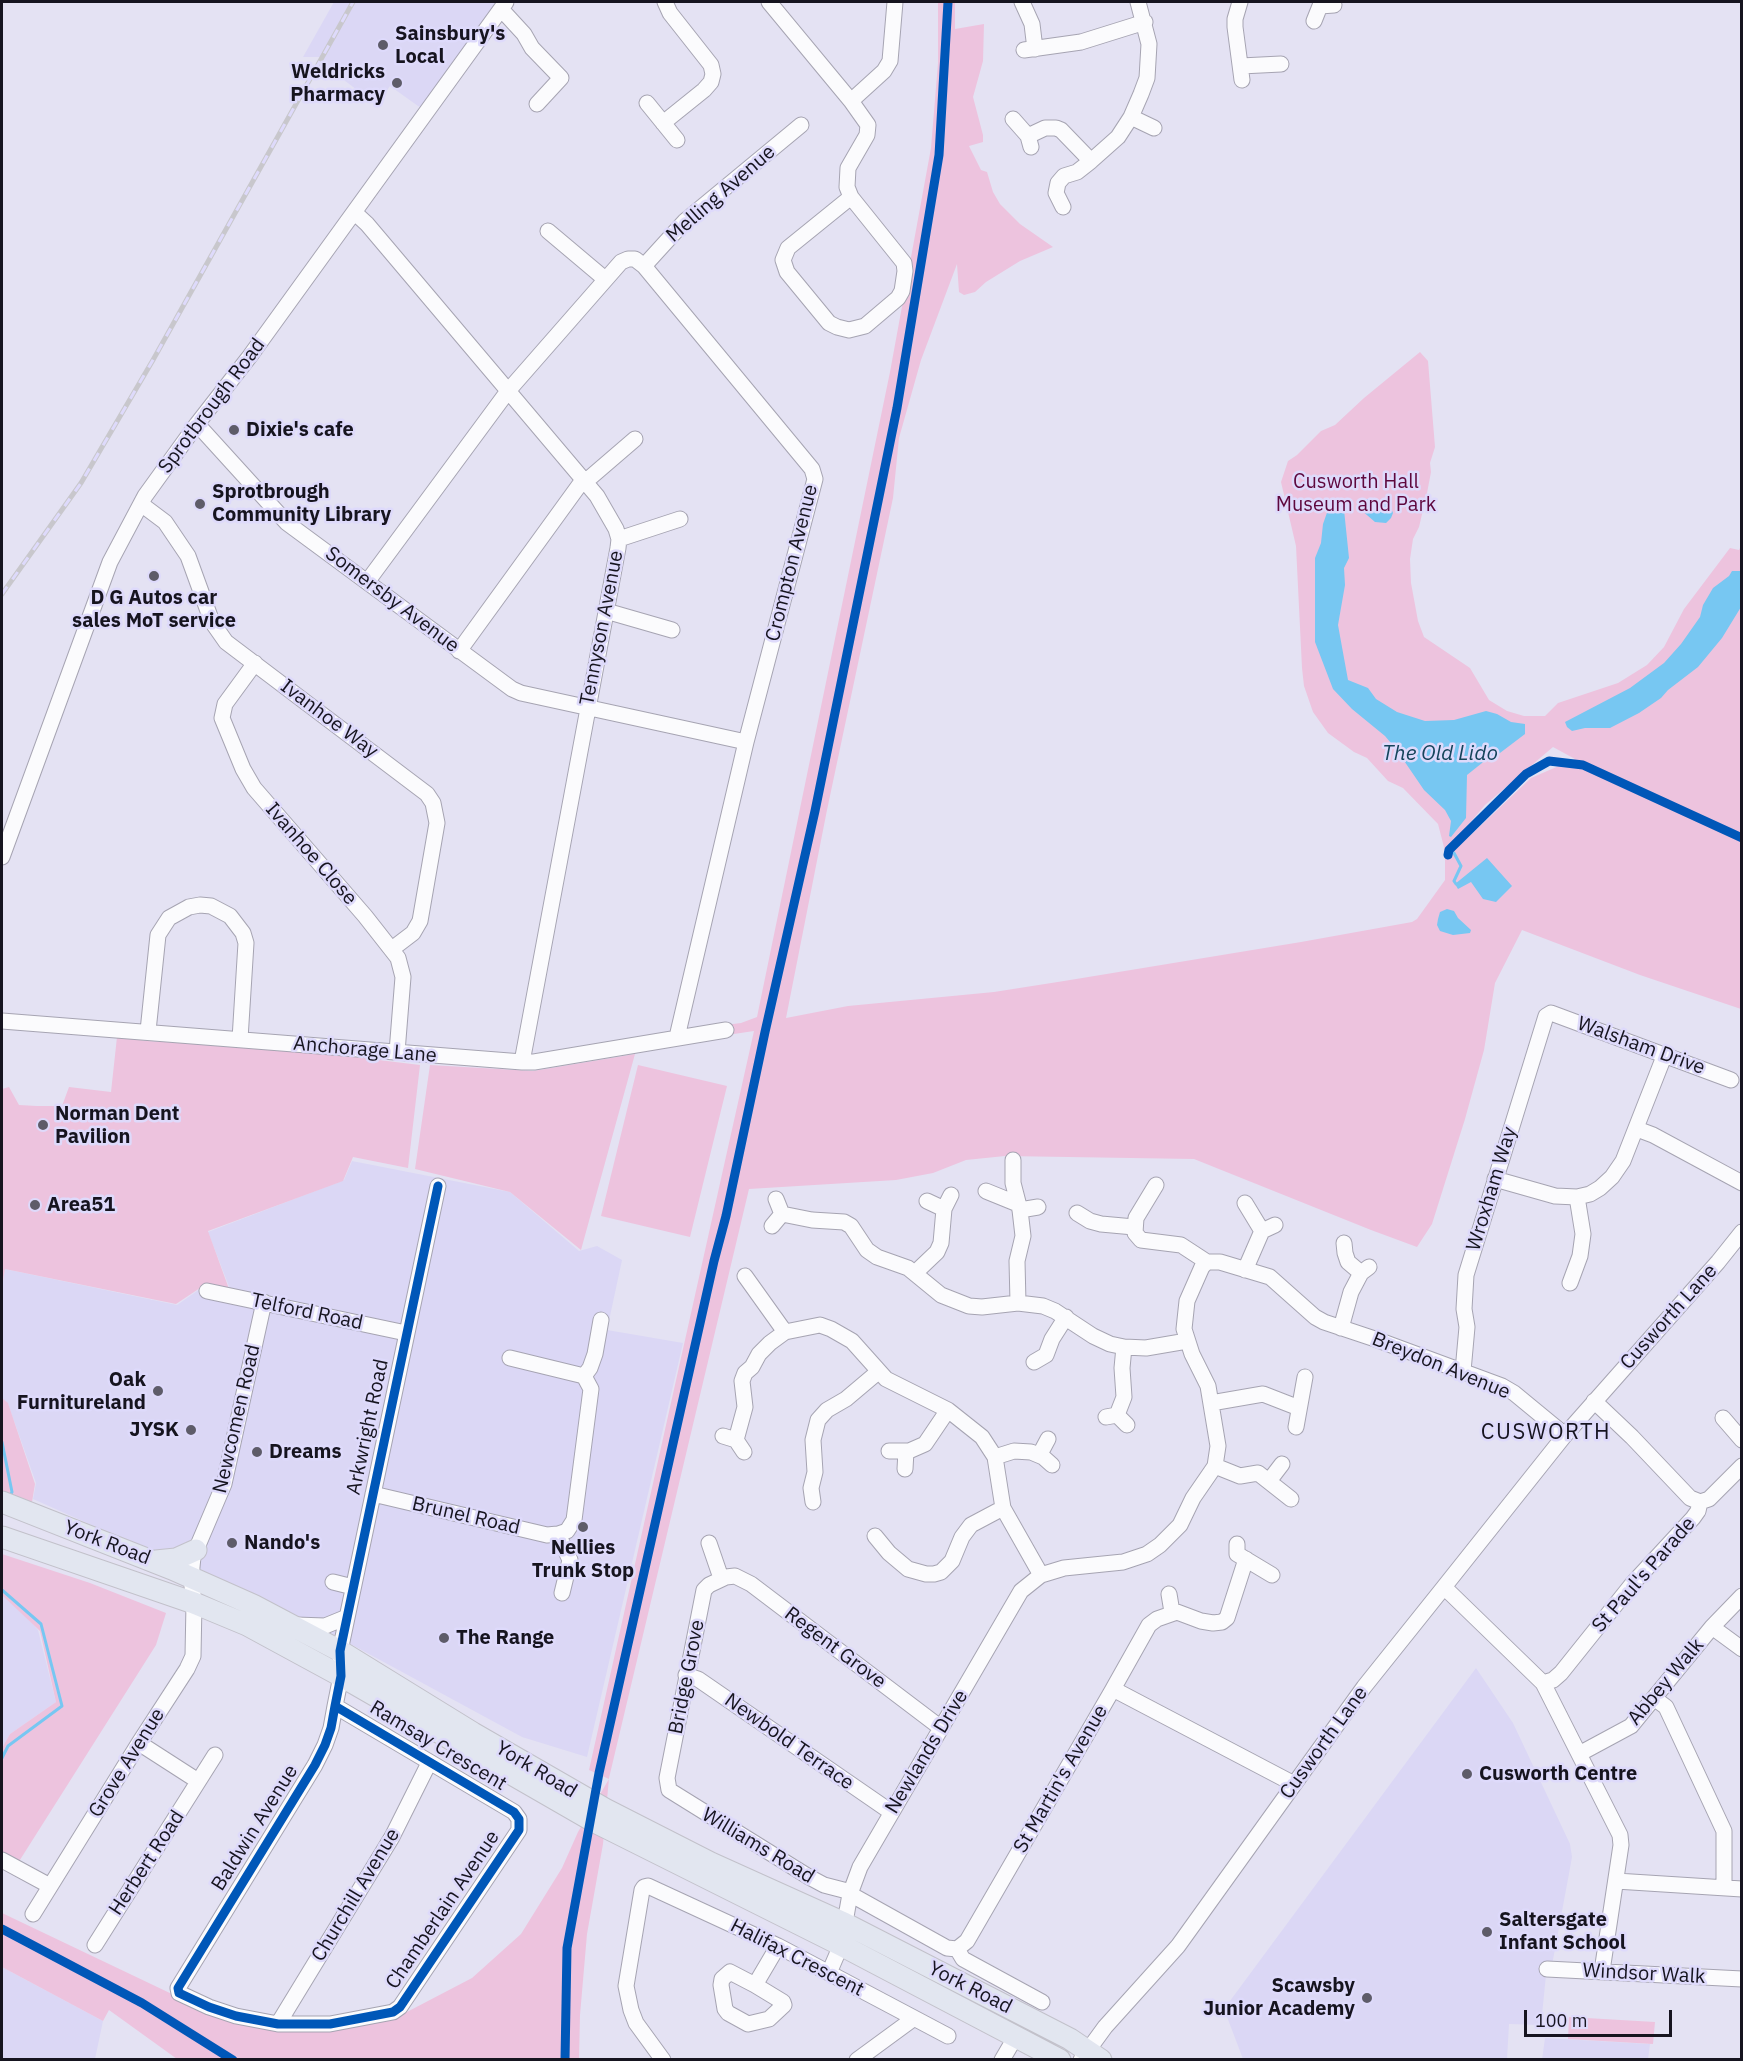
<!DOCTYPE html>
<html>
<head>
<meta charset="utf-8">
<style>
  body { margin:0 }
  #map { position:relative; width:1743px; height:2061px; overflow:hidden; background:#e4e2f3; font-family:"IBM Plex Sans",sans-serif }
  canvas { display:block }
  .frame { position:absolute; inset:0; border:3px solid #16141f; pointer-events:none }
  .scale { position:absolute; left:1524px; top:2010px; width:148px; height:27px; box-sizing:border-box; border:3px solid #16141f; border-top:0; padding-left:8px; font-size:18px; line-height:21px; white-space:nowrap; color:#16141f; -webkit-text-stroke:4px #dedafb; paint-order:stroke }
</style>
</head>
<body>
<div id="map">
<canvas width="1743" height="2061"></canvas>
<div class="frame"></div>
<div class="scale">100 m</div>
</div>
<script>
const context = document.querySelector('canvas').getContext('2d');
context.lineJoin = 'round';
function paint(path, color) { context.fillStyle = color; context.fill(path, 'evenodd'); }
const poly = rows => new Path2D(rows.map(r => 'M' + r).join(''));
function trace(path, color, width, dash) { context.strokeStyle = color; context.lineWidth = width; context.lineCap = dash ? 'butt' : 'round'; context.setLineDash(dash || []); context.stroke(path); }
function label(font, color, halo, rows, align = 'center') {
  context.font = font + ' "IBM Plex Sans",sans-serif'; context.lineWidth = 5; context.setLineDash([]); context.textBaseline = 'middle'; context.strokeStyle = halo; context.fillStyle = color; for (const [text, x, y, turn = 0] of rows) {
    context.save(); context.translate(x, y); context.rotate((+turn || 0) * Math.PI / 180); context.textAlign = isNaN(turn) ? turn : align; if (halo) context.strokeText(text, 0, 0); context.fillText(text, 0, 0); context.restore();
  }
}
paint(poly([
  [334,2,498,2,423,108,418,106,390,86,377,105,320,62,323,57,303,57],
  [352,1161,510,1192,579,1251,597,1246,622,1260,607,1330,683,1343,587,1757,522,1737,310,1622,33,1499,36,1483,8,1404,2,1398,2,1287,5,1269,177,1305,200,1289,230,1289,208,1232,344,1180],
  [2,1587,38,1630,56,1702,10,1734,2,1748],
  [1476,1668,1513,1723,1570,1844,1572,1857,1568,1879,1552,1965,1547,1965,1541,2025,1509,2024,1507,2059,1243,2059,1224,2009],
  [2,1967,103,2021,95,2059,2,2059],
  [1545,2038,1650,2044,1648,2059,1542,2060]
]), '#dbd7f5');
paint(poly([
  [938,2,955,2,955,29,984,24,983,61,973,97,983,135,983,142,969,146,981,170,987,172,993,192,1000,204,1020,224,1053,247,1020,261,986,282,975,292,964,295,959,292,957,264,921,360,899,438,893,498,827,810,786,1018,848,1006,994,992,1064,981,1301,942,1412,922,1417,919,1445,880,1445,851,1438,824,1403,788,1388,781,1367,758,1354,752,1328,733,1313,712,1304,686,1302,668,1296,546,1281,482,1288,461,1297,455,1321,431,1335,425,1364,398,1420,352,1428,361,1435,447,1430,463,1431,472,1427,493,1419,527,1413,539,1410,559,1411,583,1418,621,1424,637,1470,668,1489,700,1507,711,1524,716,1545,716,1558,703,1618,683,1647,665,1664,647,1684,609,1730,548,1739,550,1741,546,1741,1009,1640,975,1522,930,1495,983,1484,1050,1465,1119,1432,1224,1417,1247,1371,1230,1194,1159,1005,1156,966,1160,933,1173,896,1180,749,1189,609,1778,603,1844,587,1934,580,2015,579,2059,177,2059,109,2010,103,2021,2,1967,2,1913,174,1995,278,2024,393,2012,405,2013,472,1978,521,1934,562,1868,578,1832,609,1779,589,1770,754,1031,727,1035,725,1025,741,1023,757,1017,890,372,931,148,938,63],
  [1553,747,1575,759,1531,778,1455,850,1446,851,1485,805],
  [117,1037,147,1041,288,1049,420,1065,408,1168,353,1157,343,1181,208,1231,229,1289,200,1288,176,1304,5,1269,2,1287,2,1089,9,1087,19,1105,37,1106,62,1106,69,1087,111,1092],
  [635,1054,581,1250,510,1192,415,1169,430,1065,533,1071],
  [638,1065,727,1086,690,1237,601,1216],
  [2,1398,8,1403,35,1484,32,1502,2,1491],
  [2,1554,90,1583,166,1613,156,1645,18,1863,2,1855,2,1748,10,1734,56,1702,40,1631,2,1595],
  [1569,2017,1655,2022,1653,2044,1568,2039]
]), '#edc3de');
paint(poly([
  [1339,498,1343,500,1349,558,1344,568,1345,585,1338,625,1348,680,1368,688,1376,699,1397,712,1425,721,1454,720,1486,711,1497,714,1511,722,1525,724,1525,734,1496,756,1487,759,1467,775,1466,818,1451,837,1449,836,1451,821,1445,810,1424,790,1396,749,1385,736,1352,709,1333,689,1315,642,1315,558,1321,543,1323,524,1329,507],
  [1368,499,1389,503,1393,513,1391,518,1386,523,1375,522,1360,509,1358,500],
  [1732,571,1741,571,1741,607,1722,638,1698,667,1668,690,1661,698,1639,713,1610,728,1585,728,1572,731,1567,727,1565,722,1630,688,1664,663,1681,644,1700,617,1703,605,1713,588,1729,576],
  [1487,858,1512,886,1496,902,1483,899,1471,882,1458,889,1455,884],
  [1447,909,1454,911,1458,918,1471,930,1470,933,1453,935,1440,931,1437,925,1438,919,1440,912]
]), '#77c7f2');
trace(poly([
  [1454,853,1461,866,1454,881,1456,884],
  [2,1442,12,1492,10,1496],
  [2,1590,41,1624,62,1706,8,1746,2,1758]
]), '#77c7f2', 3);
const minor = poly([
  [769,2,851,101,868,125,867,135,848,168,847,187,851,197,904,263,905,271,902,291,898,298,865,326,849,330,837,327,829,323,787,272,783,260,788,248,851,197],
  [1022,2,1032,24,1035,49],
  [1240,2,1235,19,1235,27,1242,80],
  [501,9,524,34,532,48,561,78,537,104],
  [1314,21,1320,6,1334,5],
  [1024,50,1081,42,1145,22],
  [1241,66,1281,64],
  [851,101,884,71,890,61,895,2],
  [647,103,677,140],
  [1131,117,1154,128],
  [1013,119,1028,136,1031,147],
  [663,123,704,90,711,82,713,74,711,65,670,13,665,2],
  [1028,136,1045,128,1056,128,1061,130,1091,161],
  [1063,207,1056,193,1058,183,1064,176,1077,172,1091,161,1118,137,1131,117,1141,94,1147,78,1149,44,1138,2],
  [354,212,367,224,597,496,616,529,619,539,618,548,522,1062],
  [548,231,605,279],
  [644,266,685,221,801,125],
  [197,424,287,523,512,689,521,693,746,742],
  [585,482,635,439],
  [141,504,165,522,188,556,212,622,226,642,427,794,433,803,437,823,420,921,413,933,392,949],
  [619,539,680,519],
  [367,582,508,391,621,262,628,259,635,259,644,266,812,469,815,479,746,742,677,1037],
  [606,611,672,630],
  [459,651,583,480],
  [255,663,225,704,222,718,243,769,254,788,365,916,398,958,403,977,397,1052],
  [2,857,110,562,145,496,197,424,250,356,506,2],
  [2,1021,522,1062,534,1062,726,1030],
  [148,1031,158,935,169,918,189,907,200,905,211,906,230,916,243,933,246,943,240,1039],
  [1637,1129,1653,1135,1742,1183],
  [1013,1160,1013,1183,1020,1210,1023,1236,1017,1261,1018,1303],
  [1495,1179,1555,1196,1577,1197,1590,1194,1600,1188,1612,1177,1623,1161,1665,1054],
  [1156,1185,1136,1218,1135,1233,1141,1240,1181,1245,1207,1262,1220,1262,1270,1277,1315,1317,1324,1322,1375,1339,1502,1386,1514,1393,1565,1435],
  [986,1191,1018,1204],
  [927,1201,944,1209],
  [1245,1203,1262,1231,1275,1225],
  [1020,1210,1038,1207],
  [1077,1213,1090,1221,1101,1224,1134,1227],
  [782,1214,812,1220,844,1222,851,1226,867,1250,877,1257,908,1268,941,1295,969,1306,982,1307,1018,1303,1043,1306,1055,1311,1093,1336,1110,1344,1124,1347,1146,1348,1187,1341],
  [772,1226,782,1214,776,1199],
  [1344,1243,1345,1253,1348,1262,1361,1273],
  [1245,1270,1262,1231],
  [916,1272,937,1252,941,1243,944,1209,951,1195],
  [745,1276,785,1332],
  [1570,1283,1580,1256,1583,1234,1577,1197],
  [207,1291,406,1333],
  [1341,1328,1351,1292,1361,1273,1369,1267],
  [1034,1362,1046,1355,1052,1339,1066,1317],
  [1463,1371,1467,1327,1464,1309,1466,1275,1546,1016,1551,1013,1731,1080],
  [584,1376,590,1368,595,1354,601,1320],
  [1594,1401,1632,1437,1690,1498,1700,1502],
  [1211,1403,1263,1394,1299,1408],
  [1117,1415,1124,1397,1122,1368,1124,1347],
  [1106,1417,1117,1415,1127,1425],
  [1723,1418,1742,1440],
  [1296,1427,1305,1377],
  [723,1436,736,1440,744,1452],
  [736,1440,745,1407,742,1381,745,1373,752,1367,759,1354,770,1343,785,1332,820,1325,831,1329,852,1341,886,1379,948,1410,982,1437,995,1457,1003,1508,1041,1575],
  [889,1451,909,1451,925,1444,948,1410],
  [1040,1454,1048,1439],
  [995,1457,1014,1451,1031,1452,1043,1457,1052,1465],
  [1215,1466,1240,1476,1258,1473,1291,1499],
  [905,1469,906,1451],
  [1269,1481,1282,1464],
  [373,1494,547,1535,558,1534,567,1531,574,1520,591,1389,584,1376,510,1358],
  [813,1502,811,1488,815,1472,813,1440,818,1420,827,1410,846,1399,878,1372],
  [1700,1502,1709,1499,1742,1466],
  [558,1534,570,1560,562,1593],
  [875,1536,889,1553,908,1569,926,1574,934,1574,941,1572,952,1561,962,1537,971,1525,1003,1508],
  [709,1543,721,1578],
  [1237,1544,1237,1554,1272,1575],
  [333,1582,353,1587],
  [1444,1587,1543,1683,1620,1835,1621,1845,1602,1971],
  [1169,1594,1172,1612],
  [296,1625,325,1626,347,1617],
  [1712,1627,1742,1649],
  [686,1675,698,1679,891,1812],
  [1543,1683,1553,1680,1561,1673,1633,1583,1693,1518,1698,1511,1700,1502],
  [1113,1689,1149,1625,1157,1619,1177,1612,1201,1621,1213,1623,1222,1622,1227,1618,1246,1559],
  [1654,1698,1666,1707,1724,1831,1724,1888],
  [335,1706,514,1812,519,1819,519,1830,400,2007,393,2012,330,2024,278,2024,236,2016,209,2007,179,1993,178,1988,315,1765,325,1745,331,1728,335,1706,341,1676,340,1651,438,1186],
  [139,1743,198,1781],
  [1579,1754,1631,1726,1712,1627,1742,1596],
  [2,1860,50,1886],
  [1616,1881,1742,1889],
  [851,1892,824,1885,809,1877,669,1790,667,1778,704,1590,709,1585,726,1577,735,1576,751,1584,941,1728],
  [850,1894,947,1948,957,1949],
  [33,1914,139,1743,187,1669,193,1656,194,1603,191,1577,193,1557,224,1484,264,1302],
  [95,1945,215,1755],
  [957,1949,967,1941,1113,1689,1294,1784],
  [957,1949,963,1959,1042,2002],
  [1547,1969,1742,1979],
  [829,1973,841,1945,850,1894,860,1867,1021,1591,1041,1575,1064,1568,1123,1562,1147,1554,1160,1545,1180,1525,1193,1498,1215,1466,1218,1446,1208,1386,1192,1354,1184,1329,1187,1301,1202,1267,1207,1262],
  [755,1985,730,1972,722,1979,721,1985,725,2009,728,2013,748,2024,769,2019,784,2005,783,2002,755,1985,778,1946],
  [278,2024,392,1837,429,1763],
  [663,2060,636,2023,631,2010,626,1986,642,1890,644,1887,648,1886,778,1946,948,2036],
  [857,2060,913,2019],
  [1002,2060,1016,2036],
  [1081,2060,1105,2027,1178,1946,1364,1687,1444,1587,1565,1435,1718,1262,1742,1232]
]);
const highway = poly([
  [2,1502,172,1569,253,1605,340,1651,473,1733,605,1809,711,1863,844,1923,1070,2039,1101,2060],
  [2,1537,194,1603,247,1625,341,1676,593,1821,841,1945,1060,2060],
  [156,1561,176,1559,196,1550]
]);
trace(minor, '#a6a4b2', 17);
trace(highway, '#c2c1ca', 23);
trace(minor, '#fbfbfd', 15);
trace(highway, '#e2e6f0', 21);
const rail = poly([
  [2,594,81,483,153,360,353,2]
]);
trace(rail, '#c8c7cc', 5);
trace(rail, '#dedafb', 3, [9]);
trace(poly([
  [1448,855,1449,850,1526,774,1549,761,1583,765,1742,838],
  [335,1706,514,1812,519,1819,519,1830,400,2007,393,2012,330,2024,278,2024,236,2016,209,2007,179,1993,178,1988,315,1765,325,1745,331,1728,335,1706,341,1676,340,1651,438,1186],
  [2,1929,142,2003,233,2060],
  [565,2060,567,1948,599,1773,714,1261,726,1216,765,1032,815,811,897,408,939,155,948,2]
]), '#0057b8', 9);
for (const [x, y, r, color] of [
  [383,45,6,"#5e5c69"],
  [397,83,6,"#5e5c69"],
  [234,430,6,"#5e5c69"],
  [200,504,6,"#5e5c69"],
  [154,576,6,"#5e5c69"],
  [43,1125,6,"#5e5c69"],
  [35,1205,6,"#5e5c69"],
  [158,1391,6,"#5e5c69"],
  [191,1430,6,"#5e5c69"],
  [257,1452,6,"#5e5c69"],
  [583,1527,6,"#5e5c69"],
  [232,1543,6,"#5e5c69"],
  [444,1638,6,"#5e5c69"],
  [1467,1774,6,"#5e5c69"],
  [1487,1932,6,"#5e5c69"],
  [1367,1998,6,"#5e5c69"]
]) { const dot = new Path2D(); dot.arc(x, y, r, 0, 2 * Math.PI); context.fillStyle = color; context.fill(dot); trace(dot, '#dedafb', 2); }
label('bold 20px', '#16141f', '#dedafb', [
  ["Sainsbury's",395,34],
  ["Local",395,57],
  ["Weldricks",385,72,"right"],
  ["Pharmacy",385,95,"right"],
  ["Dixie's cafe",246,430],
  ["Sprotbrough",212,492],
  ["Community Library",212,515],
  ["D G Autos car",154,598,"center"],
  ["sales MoT service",154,621,"center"],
  ["Norman Dent",55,1114],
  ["Pavilion",55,1137],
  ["Area51",47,1205],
  ["Oak",146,1380,"right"],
  ["Furnitureland",146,1403,"right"],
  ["JYSK",179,1430,"right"],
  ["Dreams",269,1452],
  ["Nando's",244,1543],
  ["Nellies",583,1548,"center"],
  ["Trunk Stop",583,1571,"center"],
  ["The Range",456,1638],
  ["Cusworth Centre",1479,1774],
  ["Saltersgate",1499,1920],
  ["Infant School",1499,1943],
  ["Scawsby",1355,1986,"right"],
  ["Junior Academy",1355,2009,"right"]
], 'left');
label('20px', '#16141f', '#dedafb', [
  ["Melling Avenue",721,194,-41],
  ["Sprotbrough Road",212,406,-53],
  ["Crompton Avenue",792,563,-76],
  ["Somersby Avenue",392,600,37],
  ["Tennyson Avenue",602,628,-79],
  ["Ivanhoe Way",329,719,37],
  ["Ivanhoe Close",311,854,49],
  ["Walsham Drive",1641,1046,20],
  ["Anchorage Lane",365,1050,5],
  ["Wroxham Way",1492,1189,-73],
  ["Telford Road",307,1312,12],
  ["Cusworth Lane",1669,1317,-48],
  ["Breydon Avenue",1441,1366,22],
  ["Newcomen Road",237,1419,-77],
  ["Arkwright Road",368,1427,-78],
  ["Brunel Road",466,1516,13],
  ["York Road",107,1543,21],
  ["St Paul's Parade",1644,1575,-49],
  ["Regent Grove",835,1648,37],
  ["Bridge Grove",687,1677,-79],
  ["Abbey Walk",1666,1682,-50],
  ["Newbold Terrace",789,1742,35],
  ["Cusworth Lane",1324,1743,-54],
  ["Ramsay Crescent",438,1746,31],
  ["Newlands Drive",927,1752,-59],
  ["Grove Avenue",127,1763,-58],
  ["York Road",536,1770,31],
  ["St Martin's Avenue",1061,1779,-60],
  ["Baldwin Avenue",255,1828,-58],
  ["Williams Road",758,1846,31],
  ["Herbert Road",147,1863,-57],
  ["Churchill Avenue",356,1895,-59],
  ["Chamberlain Avenue",443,1910,-56],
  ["Halifax Crescent",797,1958,27],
  ["Windsor Walk",1644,1974,3],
  ["York Road",970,1988,27]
]);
label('20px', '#5e073d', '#dedafb', [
  ["Cusworth Hall",1356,482],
  ["Museum and Park",1356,505]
]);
label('italic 21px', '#15445b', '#dedafb', [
  ["The Old Lido",1440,754]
]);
context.letterSpacing = '1.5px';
label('22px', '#16141f', '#dedafb', [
  ["CUSWORTH",1546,1433]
]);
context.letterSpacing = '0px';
</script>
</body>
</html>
